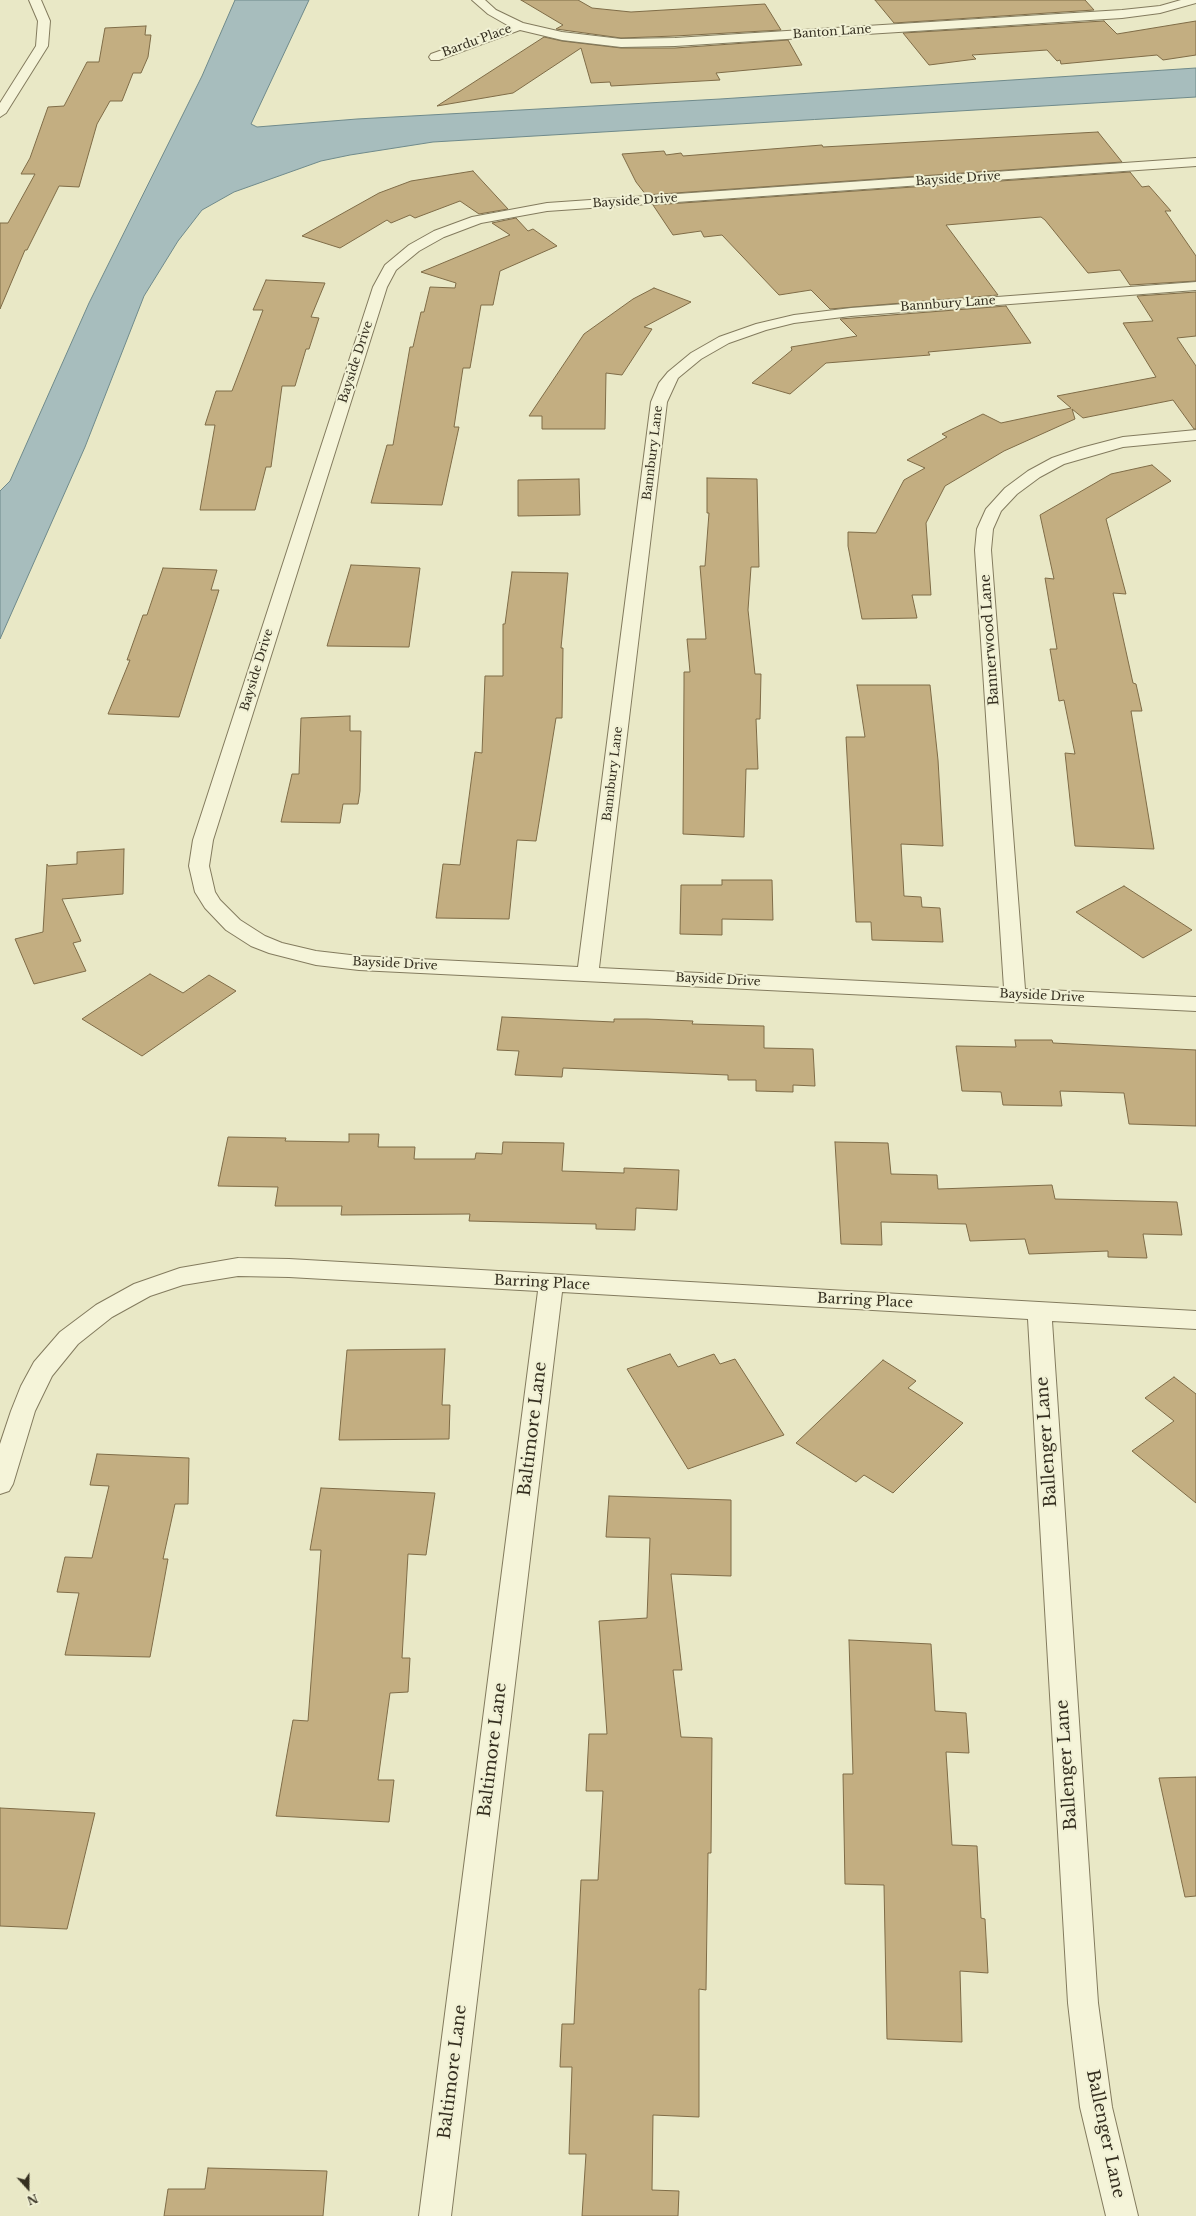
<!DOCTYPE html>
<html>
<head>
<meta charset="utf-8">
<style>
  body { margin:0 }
  #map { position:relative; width:1196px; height:2216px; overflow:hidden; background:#e9e8c6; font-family:"Libre Baskerville",serif }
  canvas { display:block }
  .north { position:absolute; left:8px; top:2168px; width:40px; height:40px; -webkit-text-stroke:3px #f1f1d5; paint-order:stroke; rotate:159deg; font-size:11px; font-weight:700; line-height:16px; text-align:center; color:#352f20 }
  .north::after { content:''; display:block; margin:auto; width:14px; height:18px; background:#352f20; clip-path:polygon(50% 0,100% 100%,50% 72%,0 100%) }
</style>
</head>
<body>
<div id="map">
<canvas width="1196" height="2216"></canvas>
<div class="north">N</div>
</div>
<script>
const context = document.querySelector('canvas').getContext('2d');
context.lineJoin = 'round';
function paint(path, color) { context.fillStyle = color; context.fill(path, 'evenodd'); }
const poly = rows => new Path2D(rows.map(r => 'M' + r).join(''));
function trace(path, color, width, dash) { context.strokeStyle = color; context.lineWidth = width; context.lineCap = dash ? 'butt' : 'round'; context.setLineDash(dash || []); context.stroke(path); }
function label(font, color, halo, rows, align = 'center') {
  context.font = font + ' "Libre Baskerville",serif'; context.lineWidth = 4; context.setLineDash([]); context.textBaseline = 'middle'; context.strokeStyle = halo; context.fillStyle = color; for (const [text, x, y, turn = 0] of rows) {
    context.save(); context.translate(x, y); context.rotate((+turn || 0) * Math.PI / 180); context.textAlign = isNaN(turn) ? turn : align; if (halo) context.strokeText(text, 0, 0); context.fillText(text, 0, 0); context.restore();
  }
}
const water = poly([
  [235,0,309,0,251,124,257,127,357,119,720,99,1196,68,1196,97,433,142,350,155,321,161,234,192,202,210,178,241,144,296,85,447,0,639,0,491,10,481,89,303,202,76,235,0]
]);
paint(water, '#a7bdbd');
trace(water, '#6f8a8b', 1);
const building = poly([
  [521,0,578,0,592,8,631,12,765,4,781,30,675,36,621,38,556,29,563,25,521,0],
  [875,0,1085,0,1094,10,894,23,875,0],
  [1104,21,1117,34,1196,21,1196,55,1163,60,1157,55,1061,64,1060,60,1057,61,1047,50,972,55,976,59,929,65,903,33,1104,21],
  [146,26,145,35,151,35,148,57,141,73,133,73,122,101,110,101,97,124,79,187,59,186,27,250,25,250,0,309,0,223,8,223,35,174,21,174,30,158,48,107,64,106,87,62,99,62,105,28,146,26],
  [544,37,562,41,621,48,675,48,788,40,802,65,716,73,720,80,611,86,610,82,591,83,581,48,513,93,437,106,544,37],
  [1098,132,1122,162,646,195,636,182,622,154,664,151,666,155,681,153,683,156,822,145,823,147,1098,132],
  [473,171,508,209,479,214,460,201,415,218,410,215,391,223,387,220,340,248,302,236,379,193,411,181,473,171],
  [1130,172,1142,187,1149,186,1171,211,1165,211,1196,256,1196,281,1130,285,1120,270,1088,273,1045,220,1041,217,946,225,998,295,830,309,811,290,779,295,722,235,704,237,701,231,673,235,653,205,1130,172],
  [516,218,528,231,533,229,557,246,500,271,493,305,481,305,470,368,463,368,454,427,459,427,442,505,371,503,387,445,393,445,410,347,413,347,421,312,424,312,430,287,455,288,456,283,421,272,510,235,492,223,516,218],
  [266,280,325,283,311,317,319,318,309,349,306,349,295,386,282,386,271,467,266,467,255,510,200,510,215,425,205,425,216,391,232,391,263,310,253,310,266,280],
  [654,288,691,302,644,327,652,329,622,375,606,373,605,429,542,429,542,416,529,416,584,334,633,299,654,288],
  [1196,292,1196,336,1177,338,1196,366,1196,429,1194,429,1173,400,1083,418,1072,409,1075,419,1004,451,945,486,926,523,931,595,912,595,917,618,862,619,848,546,848,532,876,533,904,480,925,468,907,460,947,437,942,434,983,414,1001,423,1071,408,1057,396,1156,377,1123,323,1153,321,1137,296,1196,292],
  [1006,306,1031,343,928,352,930,355,826,363,790,394,752,383,792,350,791,347,857,336,840,319,1006,306],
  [1152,465,1171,481,1106,519,1126,594,1113,593,1133,683,1136,684,1142,711,1131,711,1154,849,1075,846,1065,753,1075,754,1064,700,1059,701,1050,649,1057,649,1045,578,1054,579,1040,515,1111,474,1152,465],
  [707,478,757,479,759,567,751,567,748,610,755,674,761,674,760,719,756,719,758,769,746,769,744,837,683,834,684,685,684,672,690,672,687,639,706,639,700,566,705,566,709,513,707,513,707,478],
  [579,479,580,515,518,516,518,480,579,479],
  [351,565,420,568,409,647,327,646,351,565],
  [163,568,217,570,211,590,219,590,179,717,108,714,130,660,127,660,143,615,147,615,163,568],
  [512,572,568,573,561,648,563,648,562,718,556,718,536,841,517,840,509,919,436,918,443,864,460,865,475,752,482,753,485,676,503,676,503,624,505,624,512,572],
  [857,685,930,685,938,760,943,846,901,844,904,896,921,897,922,907,940,908,943,942,872,940,871,922,856,922,846,737,865,737,857,685],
  [350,716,350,731,361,731,360,791,358,804,343,804,340,823,281,822,292,774,299,774,301,718,350,716],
  [124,849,123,894,62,899,81,941,73,943,86,971,34,984,15,939,43,932,47,864,48,866,77,864,77,852,124,849],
  [722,880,772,880,773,920,722,919,722,935,680,934,681,885,722,885,722,880],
  [1124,886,1192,930,1143,958,1076,912,1124,886],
  [150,974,183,993,209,975,236,991,142,1056,82,1019,150,974],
  [502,1017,614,1022,614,1019,647,1019,693,1021,692,1024,764,1026,764,1048,813,1049,815,1086,793,1085,793,1092,756,1091,756,1080,728,1080,728,1075,563,1068,562,1077,515,1075,519,1051,497,1050,502,1017],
  [1015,1040,1052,1040,1053,1043,1196,1050,1196,1126,1129,1124,1124,1093,1060,1091,1062,1106,1003,1105,1001,1092,962,1091,956,1046,1016,1047,1015,1040],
  [349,1134,379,1134,378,1147,415,1147,414,1159,475,1159,476,1153,502,1154,503,1142,564,1143,562,1171,624,1173,624,1168,679,1170,677,1210,636,1208,635,1230,596,1229,596,1224,469,1221,470,1214,341,1215,342,1206,275,1206,278,1187,218,1186,228,1137,286,1138,285,1141,349,1142,349,1134],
  [835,1142,888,1143,891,1174,937,1175,938,1189,1052,1185,1055,1199,1177,1202,1182,1235,1143,1234,1147,1258,1108,1257,1108,1251,1029,1254,1025,1239,970,1241,966,1224,881,1222,882,1245,841,1244,835,1142],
  [445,1349,442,1405,450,1405,449,1439,339,1440,347,1350,445,1349],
  [670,1354,678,1367,714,1354,720,1364,735,1359,784,1435,688,1469,627,1369,670,1354],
  [883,1360,916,1381,908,1388,963,1423,893,1493,864,1475,856,1482,796,1443,883,1360],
  [1174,1377,1196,1394,1196,1503,1132,1451,1174,1421,1145,1398,1174,1377],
  [97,1454,189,1458,188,1504,175,1504,163,1559,168,1559,150,1657,65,1655,79,1593,57,1592,65,1557,92,1558,109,1486,90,1485,97,1454],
  [321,1488,435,1493,426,1555,408,1554,402,1658,410,1658,408,1692,390,1693,378,1780,394,1780,389,1822,276,1816,293,1720,308,1721,321,1550,310,1550,321,1488],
  [609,1496,731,1500,731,1576,671,1574,682,1670,673,1670,681,1737,712,1738,711,1853,708,1853,706,1990,699,1989,699,2117,653,2115,652,2190,679,2191,678,2216,582,2216,586,2154,569,2154,572,2067,560,2067,562,2024,574,2024,581,1880,598,1880,603,1791,586,1791,589,1734,607,1734,599,1621,647,1618,650,1538,606,1537,609,1496],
  [849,1640,931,1644,935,1711,966,1713,969,1753,946,1752,952,1845,977,1846,981,1918,985,1919,988,1973,960,1971,962,2042,887,2039,884,1885,845,1884,843,1774,853,1774,849,1640],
  [1196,1777,1196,1896,1185,1897,1159,1778,1196,1777],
  [0,1808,95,1813,67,1929,0,1926,0,1808],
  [208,2168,327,2171,323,2216,164,2216,168,2189,205,2189,208,2168]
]);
paint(building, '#c3ae81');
trace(building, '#7f6c47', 1);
const minor = poly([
  [29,0,41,0,50,21,48,46,6,113,0,117,0,103,36,46,38,21,29,0],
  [472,0,485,0,496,10,523,23,562,32,621,39,675,38,1122,10,1160,6,1181,0,1196,0,1196,3,1160,13,1122,18,675,46,621,47,562,40,520,30,439,60,431,60,429,57,431,54,509,26,488,14,472,0],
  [1196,158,1196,166,547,211,481,223,444,237,419,251,396,270,387,287,213,840,209,866,215,892,220,900,240,920,265,936,282,943,316,951,359,956,578,967,651,402,659,383,668,372,691,353,719,337,756,324,794,315,851,308,1196,282,1196,290,851,316,794,323,766,330,729,343,701,359,678,378,667,402,599,968,1004,988,975,550,977,529,986,509,1005,488,1028,471,1052,458,1081,448,1123,437,1196,430,1196,440,1123,447,1064,464,1040,477,1017,494,1001,511,993,529,991,550,1025,989,1196,997,1196,1011,359,970,316,965,269,953,251,946,226,930,205,908,195,892,189,866,193,840,373,287,385,265,409,245,434,231,472,217,547,203,1196,158],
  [238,1258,289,1259,1196,1311,1196,1329,1052,1321,1098,2003,1112,2107,1138,2216,1106,2216,1080,2107,1068,2003,1028,1319,562,1292,451,2216,419,2216,538,1291,289,1277,238,1276,183,1285,150,1296,112,1317,78,1344,52,1376,35,1411,13,1484,9,1491,0,1494,0,1444,11,1411,21,1386,34,1362,60,1332,96,1305,134,1284,180,1268,238,1258]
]);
trace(minor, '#837b5e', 2);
paint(minor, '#f5f4d9');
label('12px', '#352f20', '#f1f1d5', [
  ["Banton Lane",832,32,-4],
  ["Bardu Place",477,41,-20],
  ["Bayside Drive",958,179,-4],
  ["Bayside Drive",635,201,-4],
  ["Bannbury Lane",948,304,-4],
  ["Bayside Drive",356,362,-72],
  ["Bannbury Lane",653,453,-83],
  ["Bayside Drive",257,670,-73],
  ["Bannbury Lane",613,774,-83],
  ["Bayside Drive",395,964,3],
  ["Bayside Drive",718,980,3],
  ["Bayside Drive",1042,996,3]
]);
label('14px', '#352f20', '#f1f1d5', [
  ["Bannerwood Lane",990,640,-94],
  ["Barring Place",542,1283,3],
  ["Barring Place",865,1301,3]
]);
label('17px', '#352f20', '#f1f1d5', [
  ["Baltimore Lane",533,1429,-83],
  ["Ballenger Lane",1047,1442,-94],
  ["Baltimore Lane",493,1750,-83],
  ["Ballenger Lane",1067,1765,-94],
  ["Baltimore Lane",453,2072,-83],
  ["Ballenger Lane",1105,2134,78]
]);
</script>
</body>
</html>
